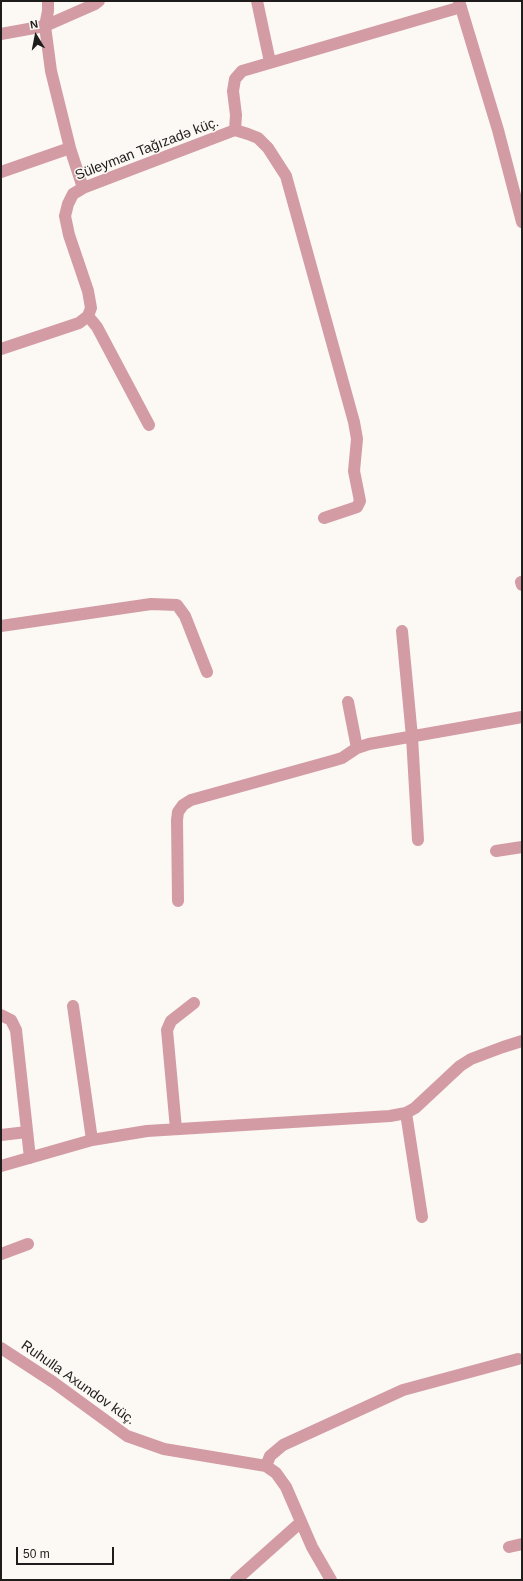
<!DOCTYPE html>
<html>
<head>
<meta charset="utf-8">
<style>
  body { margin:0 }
  #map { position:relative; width:523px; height:1581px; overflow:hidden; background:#fcf8f4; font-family:Helvetica,sans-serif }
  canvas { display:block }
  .frame { position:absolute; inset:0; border:2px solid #1f1d1c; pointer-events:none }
  .north { position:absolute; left:16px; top:16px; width:40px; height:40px; -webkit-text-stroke:3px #fcf8f4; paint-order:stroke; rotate:350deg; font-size:11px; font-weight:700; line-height:16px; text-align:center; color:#1f1d1c }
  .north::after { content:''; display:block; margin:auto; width:14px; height:18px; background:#1f1d1c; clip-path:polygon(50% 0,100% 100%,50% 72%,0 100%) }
  .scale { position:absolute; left:16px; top:1547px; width:98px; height:18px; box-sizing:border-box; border:2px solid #1f1d1c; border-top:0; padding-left:5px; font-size:12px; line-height:14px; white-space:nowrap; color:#1f1d1c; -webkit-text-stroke:3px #fcf8f4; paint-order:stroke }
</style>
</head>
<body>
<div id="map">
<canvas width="523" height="1581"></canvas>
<div class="frame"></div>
<div class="north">N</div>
<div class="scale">50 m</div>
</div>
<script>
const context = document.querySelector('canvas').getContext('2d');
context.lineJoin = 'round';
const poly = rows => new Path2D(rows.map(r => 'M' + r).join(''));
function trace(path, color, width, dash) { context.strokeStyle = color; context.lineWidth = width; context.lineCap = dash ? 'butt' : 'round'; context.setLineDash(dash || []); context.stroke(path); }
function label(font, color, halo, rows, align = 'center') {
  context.font = font + ' Helvetica,sans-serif'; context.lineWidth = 3; context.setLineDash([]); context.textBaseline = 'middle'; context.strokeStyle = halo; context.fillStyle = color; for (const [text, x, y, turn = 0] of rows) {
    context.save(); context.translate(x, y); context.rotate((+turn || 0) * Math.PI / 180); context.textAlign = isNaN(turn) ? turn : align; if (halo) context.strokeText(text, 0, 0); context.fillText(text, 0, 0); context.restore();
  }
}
trace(poly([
  [48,1,48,11,45,26,95,4,99,1],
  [257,1,270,62],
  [459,1,498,130,522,222],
  [1,34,45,26,51,71,70,148,83,188],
  [235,130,248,134,258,138,268,148,286,176,354,422,357,439,354,471,360,501,357,507,324,518],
  [1,172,70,148],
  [88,316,97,327,149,425],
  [1,349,79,323,88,316,91,308,88,291,69,235,65,216,68,204,73,194,83,188,235,130,236,115,233,91,235,79,242,71,461,7],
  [521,582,522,585],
  [1,626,151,604,177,605,185,616,207,672],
  [402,631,412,737,418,840],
  [348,702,357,748],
  [496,851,522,847],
  [178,901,177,820,178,812,183,805,191,800,332,761,342,758,357,748,369,744,522,717],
  [73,1006,92,1140],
  [1,1015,11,1020,16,1030,30,1158],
  [406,1113,422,1217],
  [176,1129,167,1030,171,1021,194,1003],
  [1,1135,27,1132],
  [1,1166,92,1140,147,1131,390,1116,406,1113,415,1108,460,1066,471,1059,503,1047,522,1041],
  [1,1254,28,1244],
  [1,1348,53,1382,127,1436,164,1449,266,1466,276,1473,286,1487,312,1547,331,1580],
  [266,1466,270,1456,283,1445,403,1390,518,1359],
  [509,1547,522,1544],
  [236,1580,301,1522]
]), '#d39ca4', 12);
label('14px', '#1f1d1c', '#fcf8f4', [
  ["Süleyman Tağızadə küç.",147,149,-21],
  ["Ruhulla Axundov küç.",78,1383,35]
]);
</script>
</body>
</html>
